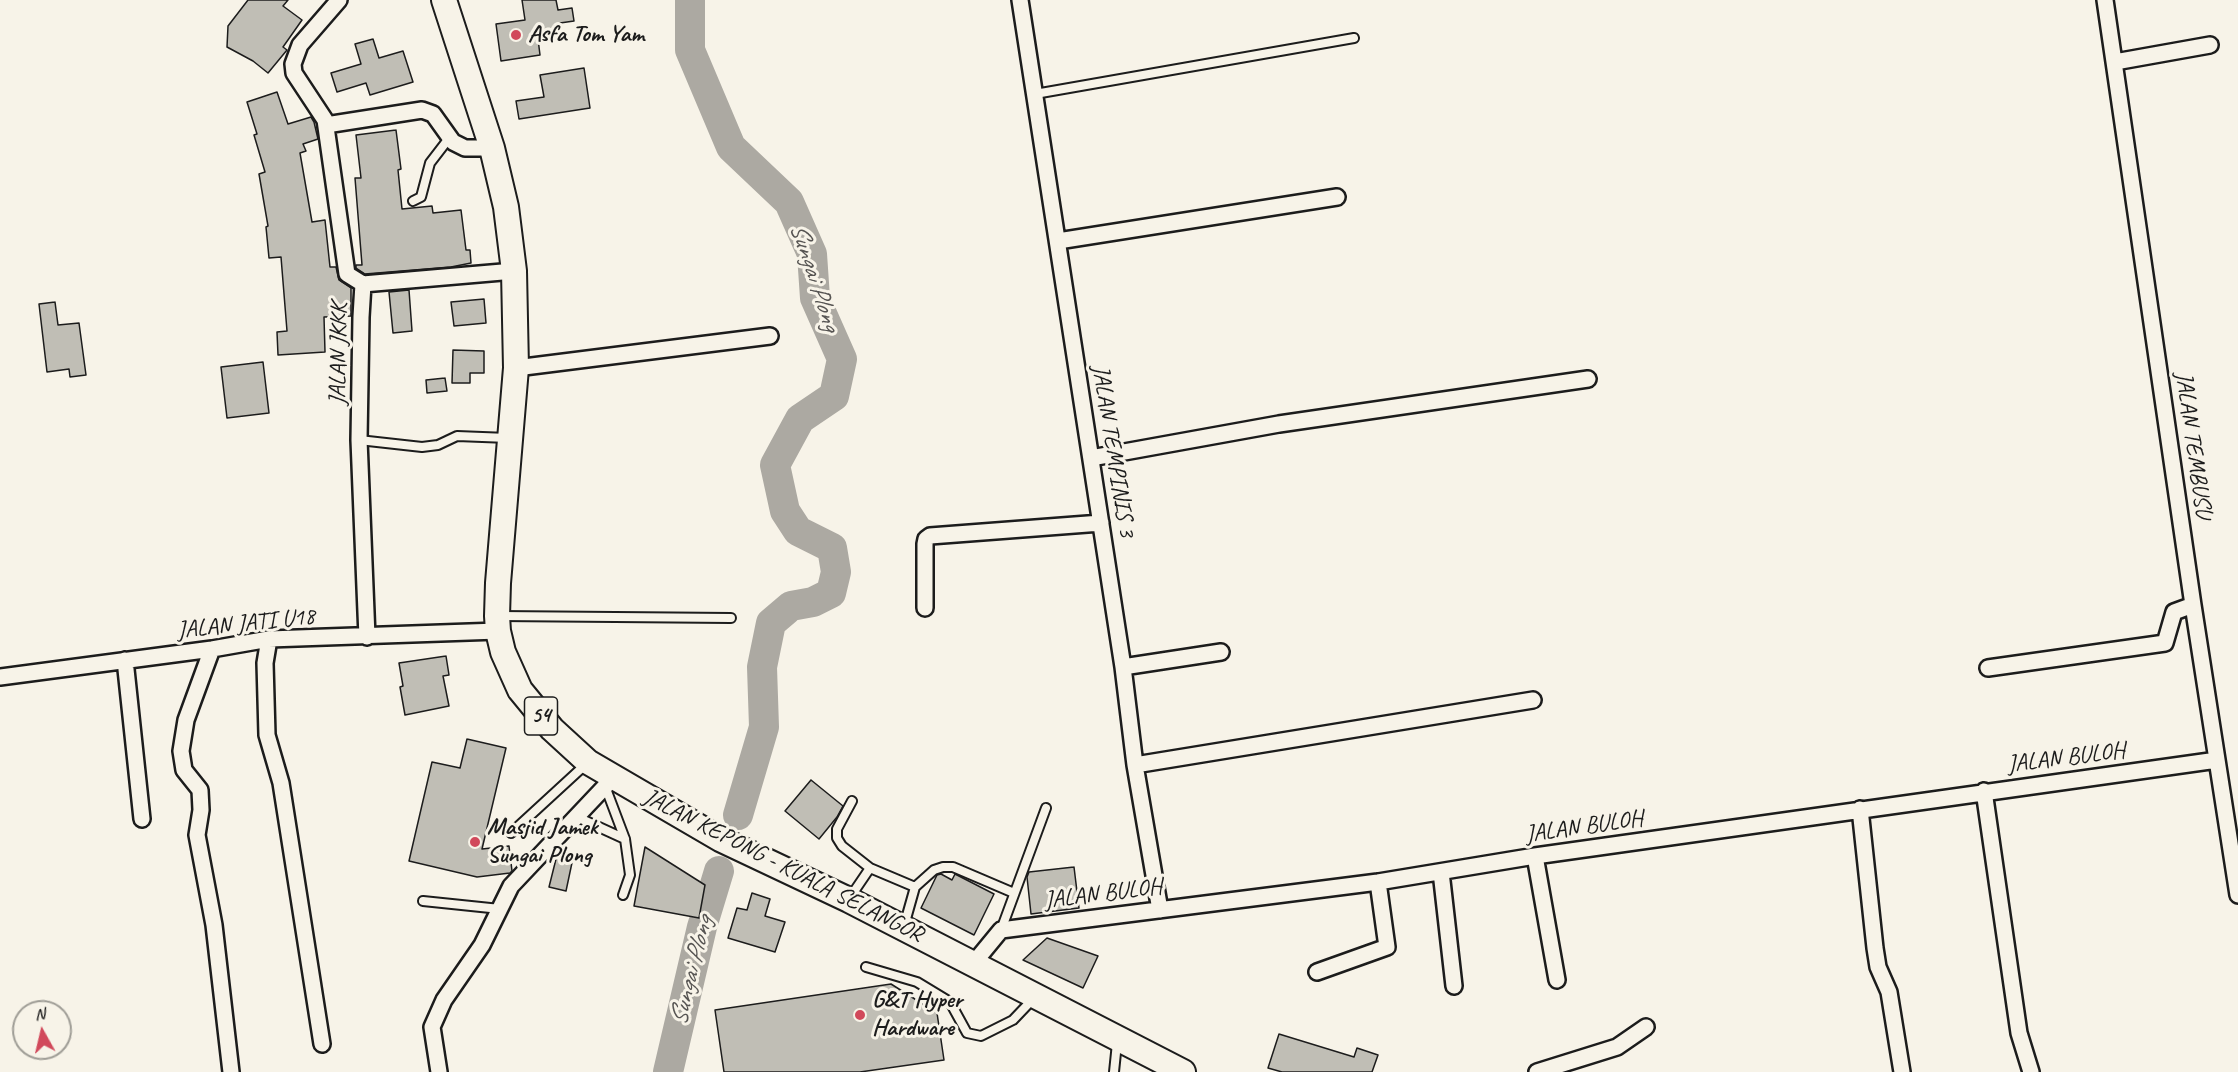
<!DOCTYPE html>
<html>
<head>
<meta charset="utf-8">
<style>
  body { margin:0 }
  #map { position:relative; width:2238px; height:1072px; overflow:hidden; background:#f7f3e8; font-family:Caveat,sans-serif }
  canvas { display:block }
  .north { position:absolute; left:12px; top:1000px; width:60px; height:60px; box-sizing:border-box; background:#f7f3e8; border:2px solid #9f9d96; border-radius:50%; rotate:352deg; font-size:16px; font-weight:700; line-height:24px; text-align:center; color:#1c1c1c }
  .north::after { content:''; display:block; margin:auto; width:21px; height:27px; background:#d1495b; clip-path:polygon(50% 0,100% 100%,50% 72%,0 100%) }
</style>
</head>
<body>
<div id="map">
<canvas width="2238" height="1072"></canvas>
<div class="north">N</div>
</div>
<script>
const context = document.querySelector('canvas').getContext('2d');
context.lineJoin = 'round';
const poly = rows => new Path2D(rows.map(r => 'M' + r).join(''));
function trace(path, color, width, dash) { context.strokeStyle = color; context.lineWidth = width; context.lineCap = dash ? 'butt' : 'round'; context.setLineDash(dash || []); context.stroke(path); }
function paint(path, color) { context.fillStyle = color; context.fill(path, 'evenodd'); }
function label(font, color, halo, rows, align = 'center') {
  context.font = font + ' Caveat,sans-serif'; context.lineWidth = 6; context.setLineDash([]); context.textBaseline = 'middle'; context.strokeStyle = halo; context.fillStyle = color; for (const [text, x, y, turn = 0] of rows) {
    context.save(); context.translate(x, y); context.rotate((+turn || 0) * Math.PI / 180); context.textAlign = isNaN(turn) ? turn : align; if (halo) context.strokeText(text, 0, 0); context.fillText(text, 0, 0); context.restore();
  }
}
trace(poly([
  [690,0,690,50,731,147,789,202,812,254,815,298,842,359,834,396,800,419,775,465,785,511,798,531,832,548,836,572,831,593,813,602,791,606,771,623,762,667,764,727,738,815],
  [668,1072,702,927,719,871]
]), '#aca9a2', 30);
const building = poly([
  [248,0,288,0,283,6,302,20,283,47,287,50,268,73,253,61,227,47,228,26,248,0],
  [522,0,556,0,558,10,572,8,574,21,560,23,561,35,538,39,540,55,501,61,496,24,525,20,522,0],
  [373,39,379,58,403,51,413,82,370,95,366,83,337,92,331,73,361,64,355,44,373,39],
  [584,68,590,108,519,119,516,101,544,97,540,75,584,68],
  [277,92,288,124,311,117,314,122,318,139,303,144,306,151,300,153,312,222,325,220,330,267,336,267,339,280,351,288,351,316,324,317,325,352,278,355,277,332,287,331,281,257,269,258,266,227,268,226,259,174,265,172,254,135,257,134,247,102,277,92],
  [396,130,401,169,398,170,402,209,432,206,433,213,461,210,466,250,470,250,471,263,451,267,365,274,356,268,356,265,362,265,355,178,361,178,356,135,396,130],
  [409,290,412,331,393,333,389,292,409,290],
  [484,299,486,323,454,326,451,302,484,299],
  [55,302,58,325,79,323,86,375,70,377,69,369,47,372,39,304,55,302],
  [453,350,484,351,484,373,470,373,470,383,452,383,453,350],
  [263,362,269,413,227,418,221,367,263,362],
  [445,378,447,391,427,393,426,380,445,378],
  [446,656,449,675,443,676,449,706,405,715,400,687,403,686,399,663,446,656],
  [467,739,506,748,482,849,509,846,512,871,510,873,477,877,409,861,432,762,460,768,467,739],
  [811,780,843,806,837,817,819,839,785,811,811,780],
  [645,847,705,885,699,918,634,906,645,847],
  [557,855,573,858,566,891,549,887,557,855],
  [1074,867,1079,908,1031,914,1027,877,1029,872,1074,867],
  [941,874,952,880,955,874,994,894,974,935,921,908,937,875,941,874],
  [752,893,770,899,765,916,785,922,775,952,728,938,737,908,747,910,752,893],
  [1047,938,1098,956,1083,988,1023,960,1047,938],
  [891,984,937,1013,944,1060,860,1072,724,1072,715,1010,891,984],
  [1279,1034,1354,1057,1357,1048,1378,1055,1372,1072,1282,1072,1268,1068,1279,1034]
]);
paint(building, '#c0beb5');
trace(building, '#1c1c1c', 1.5);
const service = poly([
  [1035,94,1354,38],
  [413,201,421,197,430,163,450,137],
  [359,440,422,447,438,445,457,436,508,438],
  [499,616,731,618],
  [605,786,625,839,630,875,623,895],
  [852,801,837,829,837,838,842,846,870,868,915,887],
  [577,817,625,839],
  [511,833,585,765],
  [851,896,870,868],
  [423,901,500,909],
  [904,926,915,887,934,870,943,867,953,867,1014,893],
  [1001,930,1046,808],
  [866,967,917,982,950,1002,967,1033,981,1036,1013,1020,1033,999],
  [1114,1072,1117,1043]
]);
const minor = poly([
  [339,0,300,45,293,64,294,73,325,120,347,274,363,284,361,317,359,440,367,637],
  [1020,0,1123,667,1135,765,1160,910],
  [2105,0,2193,605,2238,895],
  [2115,62,2210,45],
  [326,125,422,110,433,114,453,142,465,148,492,148],
  [1058,241,1337,197],
  [363,284,514,271],
  [516,368,770,336],
  [1091,458,1279,424,1588,379],
  [925,608,925,544,926,539,930,536,1101,523],
  [269,639,265,663,267,735,281,783,322,1044],
  [212,649,186,720,181,751,184,770,200,790,201,810,197,835,214,925,231,1072],
  [125,660,142,819],
  [1123,667,1221,652],
  [1988,668,2165,643,2174,612,2193,605],
  [0,677,212,649,269,639,498,631],
  [1135,765,1533,700],
  [1984,791,2019,1033,2031,1072],
  [1860,809,1875,948,1878,967,1889,992,1902,1072],
  [1535,856,1557,980],
  [1441,872,1454,986],
  [973,964,1001,930,1378,882,1535,856,2217,760],
  [1317,972,1387,947,1378,882],
  [439,1072,432,1027,444,1000,482,945,511,886,613,778],
  [1537,1072,1617,1047,1646,1027]
]);
const trunk = poly([
  [444,0,492,148,506,207,514,271,516,368,498,583,497,616,498,631,503,652,520,690,552,729,588,762,720,839,849,900,1183,1072]
]);
trace(service, '#1c1c1c', 12);
trace(minor, '#1c1c1c', 20);
trace(trunk, '#1c1c1c', 28);
trace(service, '#f7f3e8', 8);
trace(minor, '#f7f3e8', 15);
trace(trunk, '#f7f3e8', 24);
for (const [x, y, r, color] of [
  [516,35,6,"#d1495b"],
  [475,842,6,"#d1495b"],
  [860,1015,6,"#d1495b"]
]) { const dot = new Path2D(); dot.arc(x, y, r, 0, 2 * Math.PI); context.fillStyle = color; context.fill(dot); trace(dot, '#f7f3e8', 2); }
for (const [x, y, w] of [
  [541,716,33]
]) { const box = new Path2D(); box.roundRect(x - w / 2, y - 19, w, 38, 4.5); context.fillStyle = '#f7f3e8'; context.fill(box); trace(box, '#1c1c1c', 1.5); }
label('bold 22px', '#1c1c1c', null, [
  ["54",541,716]
]);
label('bold 24px', '#1c1c1c', '#f7f3e8', [
  ["Asfa Tom Yam",528,35],
  ["Masjid Jamek",487,828],
  ["Sungai Plong",487,856],
  ["G&T Hyper",872,1001],
  ["Hardware",872,1029]
], 'left');
label('24px', '#1c1c1c', '#f7f3e8', [
  ["JALAN JKKK",339,354,-89],
  ["JALAN TEMBUSU",2193,445,82],
  ["JALAN TEMPINIS 3",1113,451,81],
  ["JALAN JATI U18",246,624,-6],
  ["JALAN BULOH",2066,758,-7],
  ["JALAN BULOH",1584,827,-8],
  ["JALAN KEPONG - KUALA SELANGOR",783,866,27],
  ["JALAN BULOH",1103,894,-7]
]);
label('italic 26px', '#565452', '#f7f3e8', [
  ["Sungai Plong",814,277,72],
  ["Sungai Plong",692,971,-76]
]);
</script>
</body>
</html>
